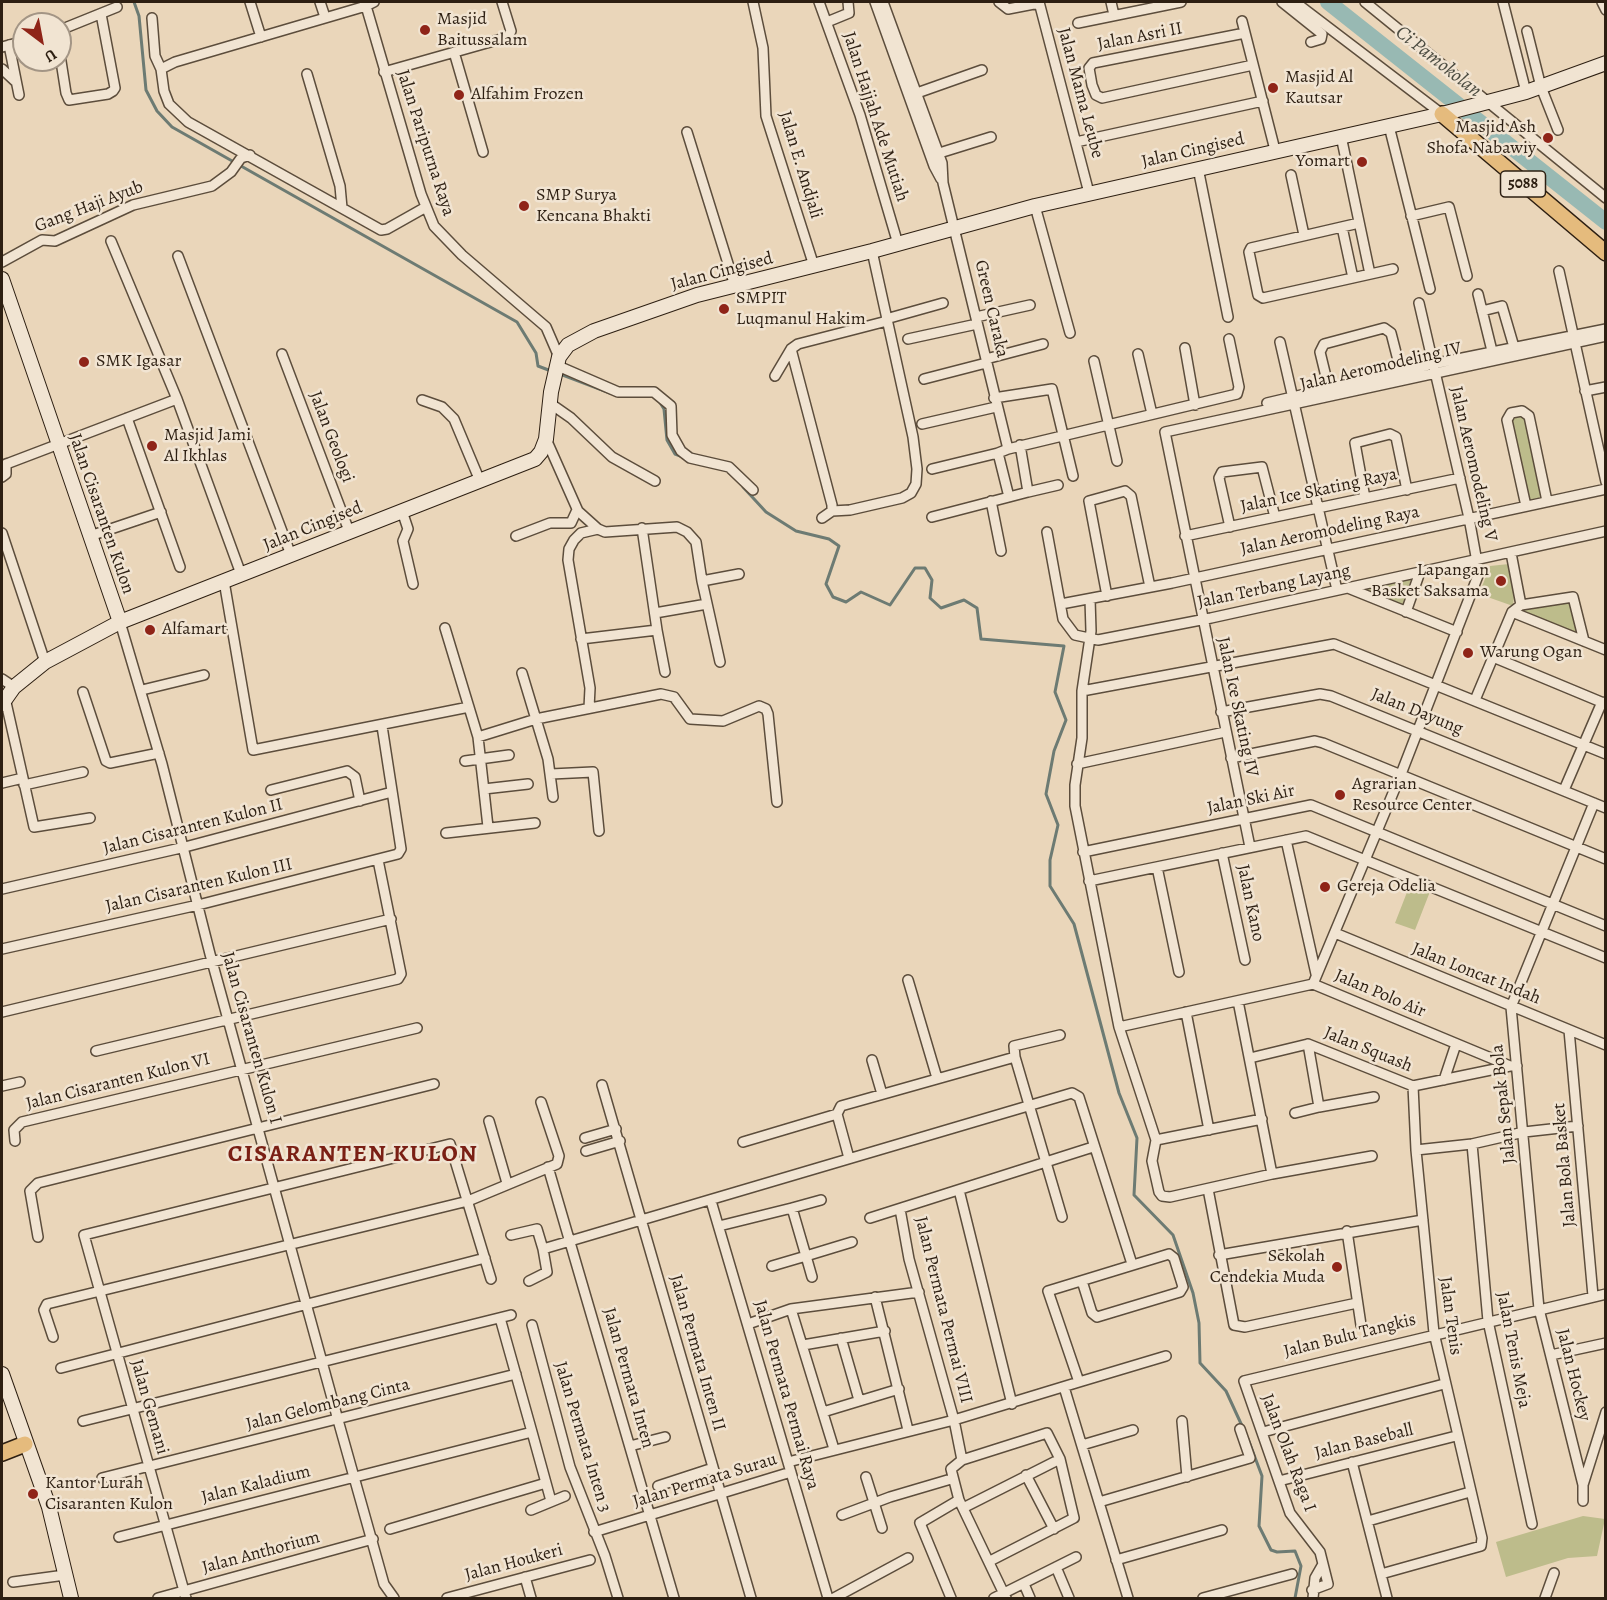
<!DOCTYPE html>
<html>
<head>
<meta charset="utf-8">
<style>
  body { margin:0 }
  #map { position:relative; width:1607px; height:1600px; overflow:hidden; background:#ead6ba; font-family:Alegreya,serif }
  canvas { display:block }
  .frame { position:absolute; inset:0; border:3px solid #2d1f12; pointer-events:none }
  .north { position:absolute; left:12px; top:12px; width:60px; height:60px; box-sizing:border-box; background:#f1e4d2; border:2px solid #a39585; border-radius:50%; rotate:148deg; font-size:16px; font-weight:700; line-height:24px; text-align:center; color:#2d1f12 }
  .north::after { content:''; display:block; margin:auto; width:21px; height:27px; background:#8f2418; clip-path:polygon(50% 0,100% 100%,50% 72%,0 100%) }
</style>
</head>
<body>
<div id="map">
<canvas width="1607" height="1600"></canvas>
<div class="frame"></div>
<div class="north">U</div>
</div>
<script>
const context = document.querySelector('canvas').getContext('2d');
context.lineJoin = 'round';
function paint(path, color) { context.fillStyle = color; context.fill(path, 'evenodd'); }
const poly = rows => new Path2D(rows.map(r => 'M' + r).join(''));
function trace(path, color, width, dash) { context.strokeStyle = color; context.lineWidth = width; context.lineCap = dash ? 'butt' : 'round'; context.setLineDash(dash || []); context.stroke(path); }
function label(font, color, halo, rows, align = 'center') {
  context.font = font + ' Alegreya,serif'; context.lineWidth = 5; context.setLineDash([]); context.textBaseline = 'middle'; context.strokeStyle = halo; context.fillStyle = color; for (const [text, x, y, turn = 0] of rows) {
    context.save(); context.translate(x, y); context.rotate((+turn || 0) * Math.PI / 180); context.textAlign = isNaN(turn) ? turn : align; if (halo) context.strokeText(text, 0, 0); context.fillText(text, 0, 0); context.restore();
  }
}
paint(poly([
  [1525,416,1542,498,1529,501,1511,419],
  [1509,564,1514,596,1513,606,1479,594,1490,566],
  [1412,577,1402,606,1360,589],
  [1564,599,1571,603,1578,634,1523,611,1524,608],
  [1411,882,1431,889,1415,930,1395,923],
  [1583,1516,1605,1519,1597,1556,1568,1558,1506,1577,1496,1542]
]), '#bdbc8b');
trace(poly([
  [134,2,139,16,146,90,157,111,172,127,517,322,536,353,538,366,551,371],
  [560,374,610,393],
  [659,401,664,409,667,440,675,454,683,457],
  [743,487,766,512,796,531,829,539,839,546,826,584,833,597,846,602,861,592,890,605,915,568,925,568,932,580,930,598,941,608,964,600,977,608,981,639,1064,646,1055,692,1066,720,1054,751,1046,794,1058,825,1050,860,1050,886,1074,924,1119,1093,1137,1138,1134,1195,1173,1235,1193,1293,1199,1323,1200,1363,1226,1391,1243,1428],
  [1248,1439,1262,1476,1259,1526,1271,1550,1277,1552,1295,1551,1301,1566,1295,1598]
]), '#6d7b73', 3);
trace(poly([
  [1328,2,1606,222]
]), '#98b9b3', 16);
const street = poly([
  [250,2,261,37],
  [320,2,325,17],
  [753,2,763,48,766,116,814,266],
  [819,2,860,115,898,244],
  [875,2,934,166,941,179],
  [883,2,942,163,943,183,1008,449,998,453,1009,497,932,517],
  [999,2,1008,9,1039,3],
  [1039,2,1089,193],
  [1111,2,1114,15],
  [1282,2,1322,34,1321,39,1311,42],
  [1295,2,1442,114],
  [1365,2,1606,198],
  [1503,2,1526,92],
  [1602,2,1606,10],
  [366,6,421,194,434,226,462,255,546,327,559,357],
  [152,18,155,56,161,69,164,91,169,104,188,122,381,230,387,229,426,207],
  [1242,21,1275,150],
  [827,22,849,13,848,2],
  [1078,23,1181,2],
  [60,30,117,7],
  [1527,31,1541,87,1558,130],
  [1245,33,1093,63,1089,68,1092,85,1096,95,1102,98,1253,65],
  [9,45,19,95],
  [2,47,24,41],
  [454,52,483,152],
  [60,55,66,93,69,100,108,94,113,91,115,88,101,14],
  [2,69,16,82],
  [161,69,175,62,366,6,374,2],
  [384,72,508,37,511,31,502,2],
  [307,74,340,186,342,208],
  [917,93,982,70],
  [1389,126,1430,289],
  [687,132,735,286],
  [1341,136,1370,274],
  [1076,142,1263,101],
  [933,155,991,137],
  [1198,168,1228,317],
  [1291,175,1304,235],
  [1035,206,1070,333],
  [1411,216,1449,207,1467,276],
  [1359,223,1251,248,1249,252,1258,295,1263,298,1393,269],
  [1342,227,1353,278],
  [111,241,177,399,241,574],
  [178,256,291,555],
  [2,262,42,240,55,241,133,205,212,186,231,172,241,158,250,155],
  [1559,271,1606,482],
  [1478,294,1492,351],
  [1482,311,1502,306,1514,347],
  [976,317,1030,305],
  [886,319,943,303],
  [908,339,977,324],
  [1280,342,1337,590],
  [1185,348,1195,405],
  [791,349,832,505,832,511,822,518],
  [282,354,349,531],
  [1138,354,1152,414],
  [986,359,1043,344],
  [1094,361,1117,461],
  [558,366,618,392,654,392,671,406,672,435,681,451,690,458,729,467,753,490],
  [775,376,791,349,798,344,887,321],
  [924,379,986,363],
  [1329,389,1320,352,1324,344,1384,328,1391,333,1401,372],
  [1585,391,1606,387],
  [994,398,1052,389,1073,476],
  [422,400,442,407,454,419,480,481],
  [1267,403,1433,364,1606,329],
  [551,404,571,418,612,457,655,481],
  [127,418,180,567],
  [922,424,996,407],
  [546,439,578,511,598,529,605,532,677,527,687,532,696,542,702,581,739,574],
  [1008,449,1237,394,1239,387,1229,339],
  [932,469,998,453],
  [2,477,6,474,6,464,9,463,177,399],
  [1028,492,1058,485],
  [1009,497,1028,492,1020,445],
  [1365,498,1355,443,1390,434,1396,437,1407,490],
  [991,501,1001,551],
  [1526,506,1507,420,1511,413,1522,411,1529,416,1547,501],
  [402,511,408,529,403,541,413,584],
  [832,511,850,510,902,498,911,493,916,484,917,469,913,437,872,251],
  [1230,527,1219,478,1222,472,1262,467,1275,517],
  [1047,532,1063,619,1075,635,1098,640,1211,618,1606,531],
  [2,533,45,662],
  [90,536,161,512],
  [516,536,550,523,571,523,577,510],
  [1185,536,1460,478],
  [224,581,253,750,469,707],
  [702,581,720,662],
  [1348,588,1457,632],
  [1107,596,1089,501,1125,491,1131,496,1150,587],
  [1090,599,1091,631,1082,691,1082,738,1075,785,1075,806,1119,1027,1156,1140,1152,1161,1159,1192,1162,1196,1170,1197,1272,1174,1372,1156],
  [1061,604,1172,583,1606,489],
  [1521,605,1573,597,1584,641],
  [1406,612,1420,572],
  [1512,612,1606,650],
  [655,613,707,604],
  [120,622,162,764,210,954,338,1420,384,1584,394,1598],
  [445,628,478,737,488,827],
  [657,630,665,672],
  [581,639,657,630,642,528],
  [1493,657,1606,704],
  [522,673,548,759,553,797],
  [2,679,14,687],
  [142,690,204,675],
  [1082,691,1334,644,1606,754],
  [83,692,106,761,110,763,159,753],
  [5,698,34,827,90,818],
  [1475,700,1512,612,1521,605,1511,553],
  [589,708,590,688,568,560,569,549,574,540,581,533,598,529],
  [1221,712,1320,694,1331,696,1606,808],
  [478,737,536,719,661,694,674,697,690,719,723,721,759,706,766,709,768,714,777,802],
  [1231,758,1315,741,1323,743,1606,859],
  [465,761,509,755],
  [1077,764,1225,732],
  [551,774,593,772,599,831],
  [2,783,23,778],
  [24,785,83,772],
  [484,789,528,784],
  [271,790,347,771,355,777,360,801],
  [1564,790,1602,702],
  [1594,803,1511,1007,1539,1309,1583,1485,1606,1412],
  [446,833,535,823],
  [1286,840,1316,974],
  [1250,847,1165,432,1606,336],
  [1083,852,1311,805,1606,926],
  [1222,853,1245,960],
  [1157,867,1179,972],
  [1089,881,1306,836,1606,958],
  [2,889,185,847,392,792],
  [1335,933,1606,1045],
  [2,949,198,905,398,854,401,849,382,726],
  [908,980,937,1078],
  [1313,984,1401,774,1479,573,1469,518,1419,303],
  [1238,1001,1272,1174],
  [2,1012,391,919],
  [1186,1012,1209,1130],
  [1119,1027,1313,984,1510,1066,1517,1066],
  [1569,1030,1593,1296],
  [1308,1044,1319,1107,1374,1097],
  [96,1051,398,979,401,974,378,860],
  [1015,1057,1062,1217],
  [1250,1058,1308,1044,1413,1086,1510,1066],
  [872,1060,882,1094],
  [1444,1080,1456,1044],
  [602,1085,751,1598],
  [2,1086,20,1082],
  [1295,1113,1319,1107],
  [489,1121,507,1183],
  [585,1138,616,1129],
  [1156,1140,1262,1119],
  [15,1141,14,1130,22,1122,417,1028],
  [743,1142,837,1114],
  [1472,1144,1488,1321,1532,1524],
  [1416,1150,1472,1144,1524,1132,1578,1126],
  [586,1151,620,1141],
  [849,1158,837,1114,841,1106,1015,1057,1014,1046,1060,1035],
  [548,1167,674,1598],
  [1208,1189,1234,1325,1245,1327,1357,1303],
  [959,1190,1012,1404],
  [711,1201,828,1598],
  [792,1208,821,1200],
  [900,1209,909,1259,954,1420,1079,1382,1048,1291,1169,1254,1174,1258,1183,1287,1180,1292,1097,1317,1092,1313,1082,1281],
  [870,1218,1093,1147],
  [719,1226,792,1208,806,1256,852,1242],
  [1347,1231,1361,1325],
  [511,1235,537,1229,543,1249],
  [38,1237,30,1191,38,1183,434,1084],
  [1219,1255,1423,1220],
  [772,1266,806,1256,812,1277],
  [529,1281,547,1272,543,1249,1072,1093,1079,1097,1132,1264],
  [875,1297,908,1430],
  [791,1309,834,1449],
  [748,1324,791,1309,919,1292],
  [532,1325,570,1467,605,1556,618,1598],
  [53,1337,44,1310,47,1304,468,1201,557,1164,559,1156,541,1102],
  [841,1338,859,1400],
  [803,1345,885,1331],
  [1551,1355,1606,1343],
  [61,1368,485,1258],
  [1079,1382,1166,1356],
  [1064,1387,1128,1598],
  [823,1412,899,1389],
  [83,1421,511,1315],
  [1182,1421,1187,1477],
  [532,1432,551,1501],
  [1263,1432,1444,1384],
  [1082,1445,1133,1430],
  [630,1446,665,1437],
  [788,1462,954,1420,962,1460],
  [1352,1462,1387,1598],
  [1026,1475,1054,1529],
  [866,1477,882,1528],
  [102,1478,516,1374],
  [1279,1481,1456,1436],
  [658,1486,713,1468],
  [1583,1501,1583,1485],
  [1099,1502,1250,1458,1240,1429],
  [963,1508,1060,1459],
  [531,1510,565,1496],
  [842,1515,890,1497,951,1479],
  [1368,1521,1470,1492],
  [390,1529,546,1483],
  [594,1532,791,1472],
  [119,1537,532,1432,500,1318],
  [1116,1560,1222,1530],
  [990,1561,1074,1518,1060,1459,1047,1433,962,1460,951,1469,959,1500,1006,1598],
  [1056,1567,1069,1598],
  [1381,1574,1481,1546,1482,1538,1434,1333,1416,1150,1413,1086],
  [525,1577,531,1598],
  [13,1582,65,1575],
  [1024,1584,1030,1598],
  [1312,1590,1328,1584,1323,1564],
  [158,1598,373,1539],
  [186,1598,84,1235,450,1144,491,1279],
  [447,1598,590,1560],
  [834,1598,908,1558],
  [951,1598,920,1523,959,1500],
  [994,1598,1076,1557],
  [1203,1598,1292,1574],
  [1313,1598,1315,1578,1323,1564,1320,1552,1290,1513,1244,1381,1606,1294],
  [1545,1598,1554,1573]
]);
const secondary = poly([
  [2,279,120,622],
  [2,704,14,687,45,662,120,622,535,459,541,452,546,439,551,392,559,357,568,345,594,331,697,295,872,251,1035,206,1442,114,1526,92,1606,63],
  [2,1374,49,1507,71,1598]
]);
const primary = poly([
  [1442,114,1606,253],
  [2,1453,25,1444]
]);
trace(street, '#5c4d3c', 12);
trace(secondary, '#2d1f12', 16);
trace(primary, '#2d1f12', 18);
trace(street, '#f1e4d2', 9);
trace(secondary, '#f1e4d2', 14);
trace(primary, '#e5bb7d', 15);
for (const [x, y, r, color] of [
  [425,30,6,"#8f2418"],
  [1273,88,6,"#8f2418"],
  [459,95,6,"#8f2418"],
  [1548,138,6,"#8f2418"],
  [1362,162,6,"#8f2418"],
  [524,206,6,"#8f2418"],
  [724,309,6,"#8f2418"],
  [84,362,6,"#8f2418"],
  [152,446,6,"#8f2418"],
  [1501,581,6,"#8f2418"],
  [150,630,6,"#8f2418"],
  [1468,653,6,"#8f2418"],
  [1340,795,6,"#8f2418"],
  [1325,887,6,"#8f2418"],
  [1337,1267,6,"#8f2418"],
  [33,1494,6,"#8f2418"]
]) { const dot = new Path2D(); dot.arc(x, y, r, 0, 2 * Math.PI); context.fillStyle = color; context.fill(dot); trace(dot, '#f1e4d2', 2); }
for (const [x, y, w] of [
  [1523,184,45]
]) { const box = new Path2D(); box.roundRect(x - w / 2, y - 13, w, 26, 4.5); context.fillStyle = '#f1e4d2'; context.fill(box); trace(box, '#2d1f12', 1.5); }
label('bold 16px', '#2d1f12', null, [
  ["5088",1523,184]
]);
label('18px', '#2d1f12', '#f1e4d2', [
  ["Masjid",437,20],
  ["Baitussalam",437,41],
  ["Masjid Al",1285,78],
  ["Kautsar",1285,99],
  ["Alfahim Frozen",471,95],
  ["Masjid Ash",1536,128,"right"],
  ["Shofa Nabawiy",1536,149,"right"],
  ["Yomart",1350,162,"right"],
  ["SMP Surya",536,196],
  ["Kencana Bhakti",536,217],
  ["SMPIT",736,299],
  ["Luqmanul Hakim",736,320],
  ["SMK Igasar",96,362],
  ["Masjid Jami",164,436],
  ["Al Ikhlas",164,457],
  ["Lapangan",1489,571,"right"],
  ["Basket Saksama",1489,592,"right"],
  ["Alfamart",162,630],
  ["Warung Ogan",1480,653],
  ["Agrarian",1352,785],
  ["Resource Center",1352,806],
  ["Gereja Odelia",1337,887],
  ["Sekolah",1325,1257,"right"],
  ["Cendekia Muda",1325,1278,"right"],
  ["Kantor Lurah",45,1484],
  ["Cisaranten Kulon",45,1505]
], 'left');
label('18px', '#2d1f12', '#f1e4d2', [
  ["Jalan Asri II",1140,37,-11],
  ["Jalan Mama Leube",1080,93,75],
  ["Jalan Hajjah Ade Mutiah",875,117,72],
  ["Jalan Paripurna Raya",425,143,72],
  ["Jalan Cingised",1193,151,-13],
  ["Jalan E. Andjali",800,165,73],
  ["Gang Haji Ayub",89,207,-21],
  ["Jalan Cingised",722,272,-15],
  ["Green Caraka",991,309,77],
  ["Jalan Aeromodeling IV",1381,367,-13],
  ["Jalan Geologi",331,437,69],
  ["Jalan Aeromodeling V",1473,464,77],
  ["Jalan Ice Skating Raya",1319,491,-12],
  ["Jalan Cisaranten Kulon",101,514,71],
  ["Jalan Cingised",313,527,-22],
  ["Jalan Aeromodeling Raya",1330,531,-12],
  ["Jalan Terbang Layang",1274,587,-12],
  ["Jalan Ice Skating IV",1237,707,78],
  ["Jalan Dayung",1417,712,22],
  ["Jalan Ski Air",1251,800,-12],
  ["Jalan Cisaranten Kulon II",193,827,-14],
  ["Jalan Cisaranten Kulon III",199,886,-13],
  ["Jalan Kano",1250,903,78],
  ["Jalan Loncat Indah",1476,974,22],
  ["Jalan Polo Air",1380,994,23],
  ["Jalan Cisaranten Kulon I",251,1038,74],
  ["Jalan Squash",1368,1050,22],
  ["Jalan Cisaranten Kulon VI",118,1082,-14],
  ["Jalan Sepak Bola",1504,1104,-96],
  ["Jalan Bola Basket",1565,1165,-95],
  ["Jalan Permata Permai VIII",943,1310,76],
  ["Jalan Tenis",1450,1316,82],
  ["Jalan Bulu Tangkis",1350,1336,-14],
  ["Jalan Tenis Meja",1513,1350,79],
  ["Jalan Permata Inten II",697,1353,74],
  ["Jalan Hockey",1573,1375,76],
  ["Jalan Permata Inten",628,1378,74],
  ["Jalan Permata Permai Raya",786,1395,74],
  ["Jalan Gelombang Cinta",328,1405,-14],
  ["Jalan Gemani",149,1407,74],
  ["Jalan Permata Inten 3",582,1437,73],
  ["Jalan Baseball",1364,1442,-14],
  ["Jalan Olah Raga I",1288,1453,69],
  ["Jalan Permata Surau",705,1481,-17],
  ["Jalan Kaladium",256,1485,-14],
  ["Jalan Anthorium",261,1553,-15],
  ["Jalan Houkeri",514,1563,-15]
]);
label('italic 20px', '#4d4d42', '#f1e4d2', [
  ["Ci Pamokolan",1438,62,38]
]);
context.letterSpacing = '1.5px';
label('bold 24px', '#7a1f14', '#f1e4d2', [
  ["CISARANTEN KULON",353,1155]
]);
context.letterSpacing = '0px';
</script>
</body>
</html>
